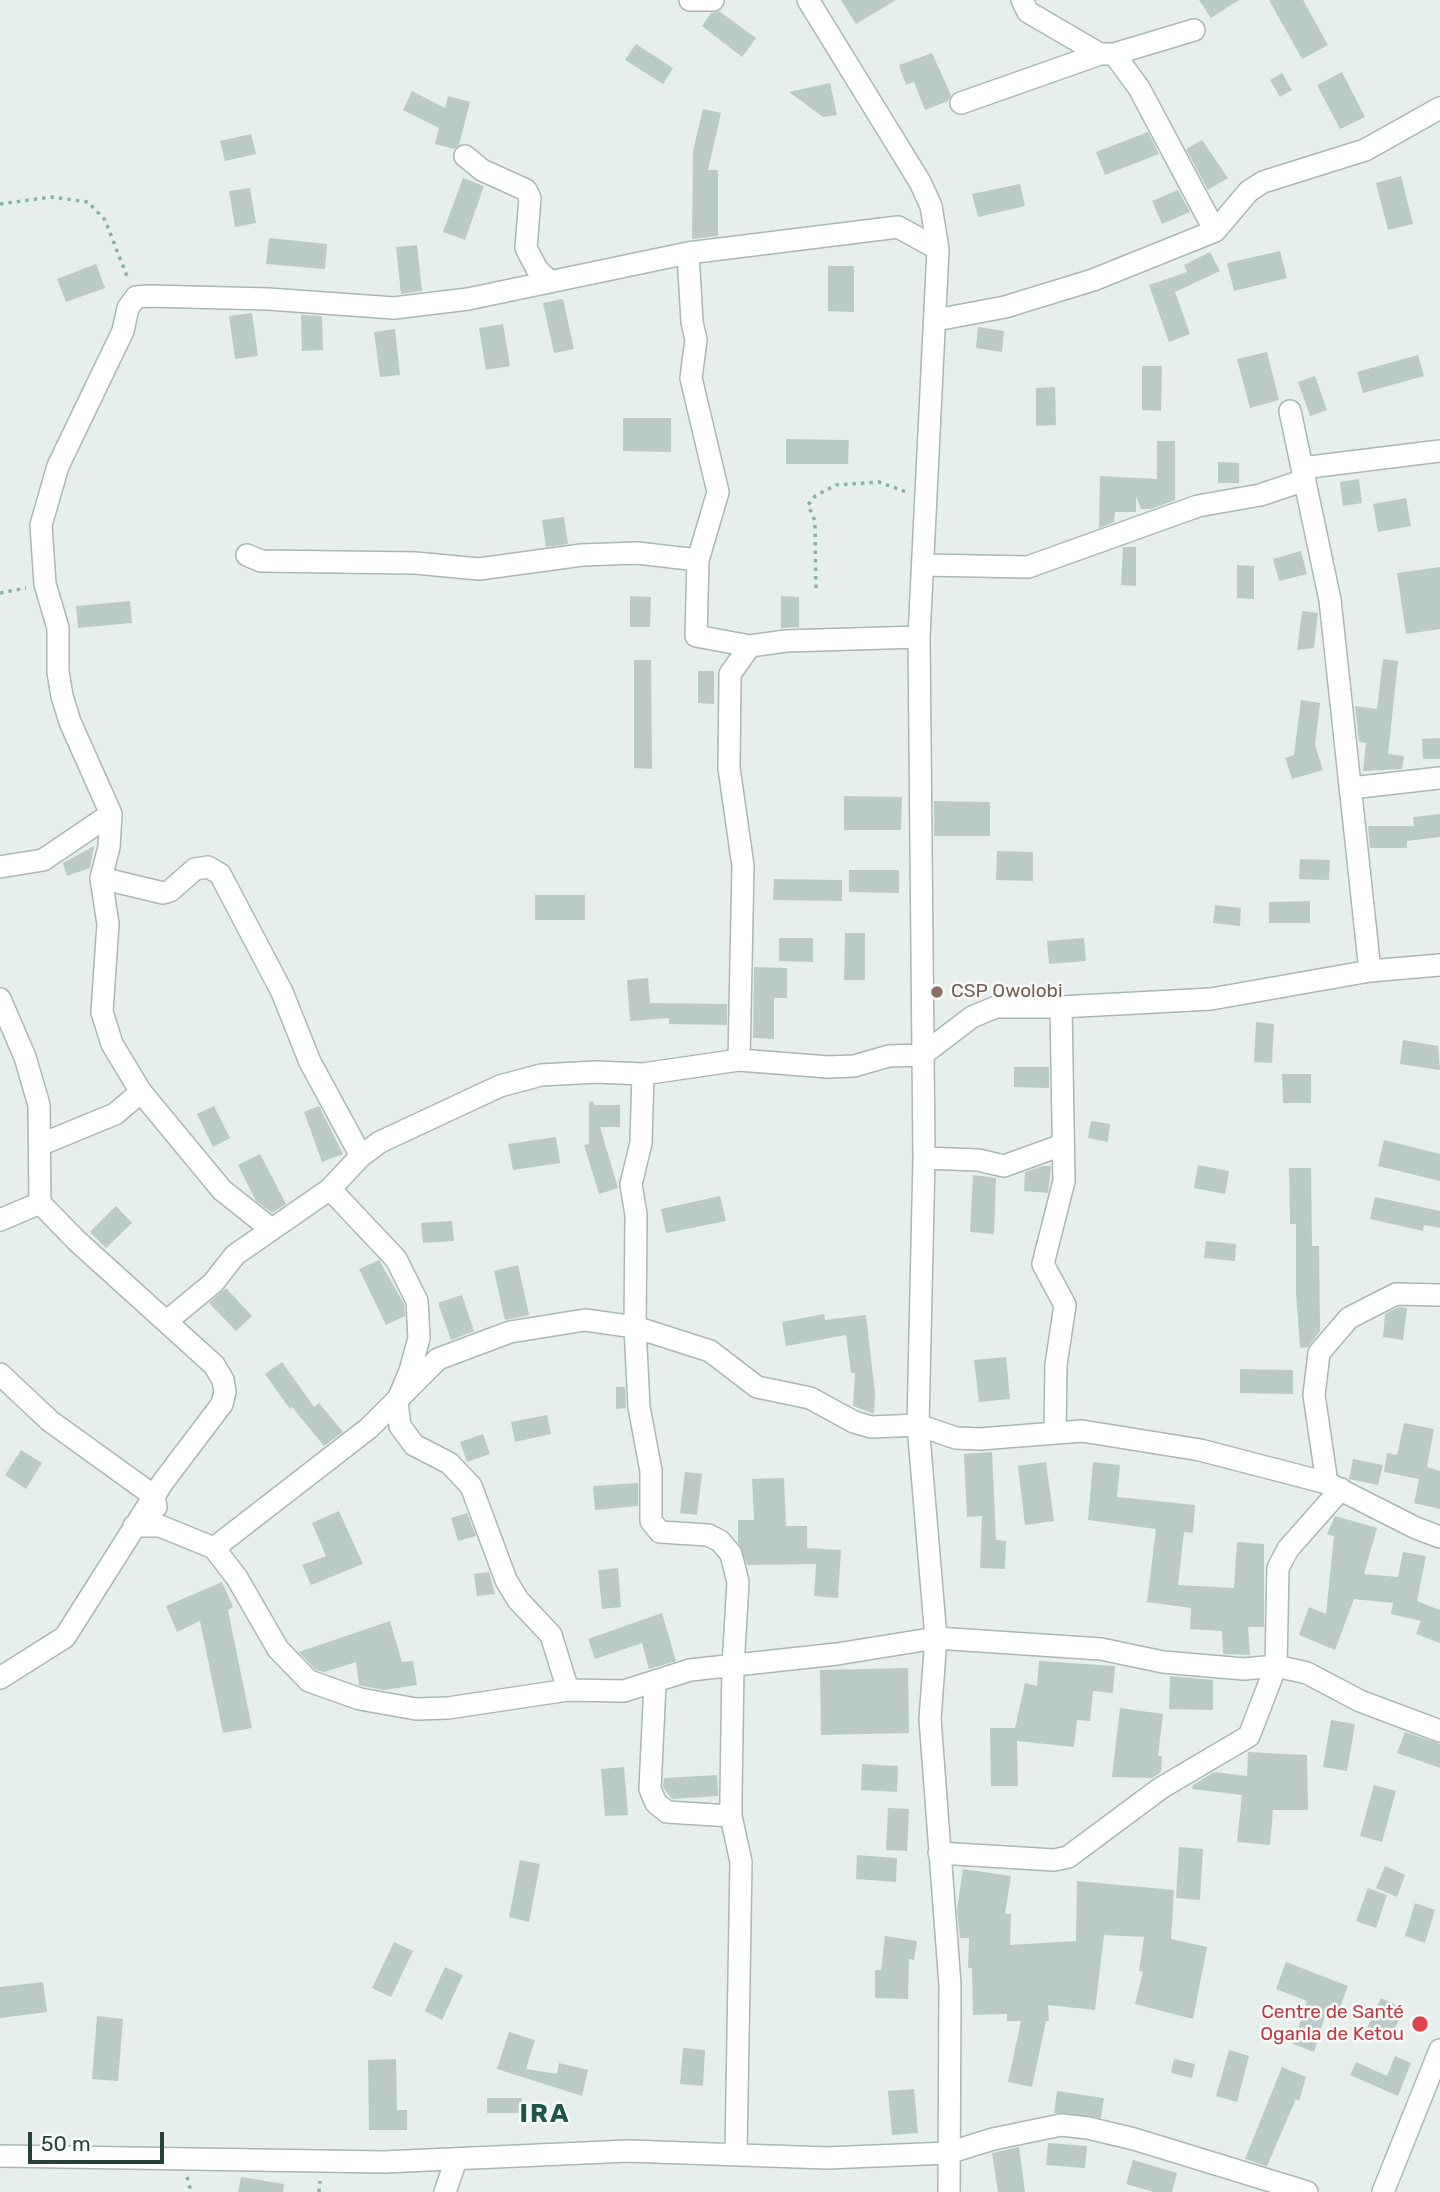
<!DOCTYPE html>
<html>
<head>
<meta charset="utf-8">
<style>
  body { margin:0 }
  #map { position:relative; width:1440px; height:2192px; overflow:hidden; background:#e6efeb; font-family:Rubik,sans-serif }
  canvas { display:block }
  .scale { position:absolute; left:28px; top:2132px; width:136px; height:32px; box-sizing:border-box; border:4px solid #24423a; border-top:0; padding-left:9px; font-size:21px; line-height:24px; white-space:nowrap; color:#24423a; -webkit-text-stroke:5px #f7fbf9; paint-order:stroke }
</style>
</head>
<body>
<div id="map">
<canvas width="1440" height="2192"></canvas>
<div class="scale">50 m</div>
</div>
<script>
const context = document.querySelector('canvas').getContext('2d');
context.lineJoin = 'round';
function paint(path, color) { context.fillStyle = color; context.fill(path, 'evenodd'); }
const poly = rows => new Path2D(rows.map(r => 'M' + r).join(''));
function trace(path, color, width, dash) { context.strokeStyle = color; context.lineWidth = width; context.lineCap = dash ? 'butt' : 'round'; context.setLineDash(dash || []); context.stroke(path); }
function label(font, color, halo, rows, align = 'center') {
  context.font = font + ' Rubik,sans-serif'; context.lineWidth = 5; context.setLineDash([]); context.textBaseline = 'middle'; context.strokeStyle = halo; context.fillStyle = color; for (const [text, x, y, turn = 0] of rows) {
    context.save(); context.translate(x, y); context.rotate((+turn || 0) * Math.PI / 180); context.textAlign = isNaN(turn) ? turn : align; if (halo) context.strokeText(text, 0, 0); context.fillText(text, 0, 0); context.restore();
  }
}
paint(poly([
  [841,0,896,0,856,24],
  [1199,0,1239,0,1211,18],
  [1269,0,1303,0,1328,45,1302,59],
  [719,11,756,38,742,57,702,26,711,13],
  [636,44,673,68,663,84,625,60],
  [932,53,951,95,948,101,925,110,914,82,906,85,899,65],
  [1342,72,1365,117,1340,129,1317,85],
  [1282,73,1292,90,1280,97,1270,80],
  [830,83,837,115,823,117,789,92],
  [412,91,445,108,448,96,470,102,459,145,454,149,435,144,439,128,403,110],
  [703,109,721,113,708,170,718,170,718,236,692,239,693,151],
  [1148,132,1159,154,1105,175,1096,152],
  [251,134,256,154,225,161,220,141],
  [1202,140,1228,178,1208,190,1186,149],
  [1401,176,1413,224,1388,230,1376,183],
  [463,178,484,186,465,240,443,232],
  [1020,184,1025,206,978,217,972,194],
  [250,188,256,223,235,227,229,191],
  [1178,190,1190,212,1162,224,1152,201],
  [269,238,327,244,325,269,266,264],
  [417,245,422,291,401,294,396,247],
  [1280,251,1287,278,1234,291,1227,263],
  [1210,252,1220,271,1175,292,1190,334,1169,342,1149,285,1187,272,1184,265],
  [96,264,105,288,66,302,57,279],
  [828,266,854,266,854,312,828,311],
  [563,299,574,349,554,353,543,303],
  [252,313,258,356,235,359,229,316],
  [301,315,322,316,323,350,302,351],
  [503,324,510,366,486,370,479,328],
  [978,327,1004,331,1002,352,976,348],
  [395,329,400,375,380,377,374,332],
  [1267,352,1279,400,1250,408,1237,359],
  [1418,355,1424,376,1363,393,1357,372],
  [1142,366,1162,366,1161,411,1142,410],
  [1315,376,1327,410,1310,416,1298,382],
  [1055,387,1056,425,1036,426,1036,388],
  [623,418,671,418,671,452,623,451],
  [786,439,849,440,848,464,786,464],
  [1157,441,1175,441,1175,500,1151,509,1141,509,1136,496,1136,512,1115,512,1114,522,1099,528,1100,476,1157,479],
  [1218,462,1239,463,1239,483,1218,483],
  [1359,479,1362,503,1343,506,1340,482],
  [1406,498,1411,526,1378,532,1373,504],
  [564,517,568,544,546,547,542,520],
  [1123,547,1136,547,1136,586,1121,585],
  [1301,551,1307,574,1279,581,1273,559],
  [1237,565,1254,566,1254,599,1237,598],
  [1440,567,1440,629,1406,634,1397,573],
  [630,596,651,597,650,627,630,627],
  [781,596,799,597,799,627,781,628],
  [130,601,132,623,78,628,76,606],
  [1302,611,1318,613,1314,648,1297,650],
  [1383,659,1398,661,1388,754,1404,756,1402,769,1363,771,1366,743,1359,742,1355,706,1377,709],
  [634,660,651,660,652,769,634,768],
  [698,671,714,671,714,704,698,703],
  [1301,700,1320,703,1315,745,1323,770,1292,779,1285,758,1294,755],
  [1440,738,1440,759,1423,759,1422,739],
  [844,796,902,797,901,830,844,830],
  [934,801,990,802,990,836,934,836],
  [1440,814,1440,837,1407,841,1407,848,1370,848,1368,826,1414,826,1413,817],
  [94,846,90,868,67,876,63,863],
  [997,851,1033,852,1033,881,996,880],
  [1300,859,1330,860,1329,880,1299,879],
  [849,870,899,870,899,893,849,892],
  [774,879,842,880,842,901,773,900],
  [535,895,585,895,585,920,535,920],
  [1310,901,1310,923,1269,923,1269,902],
  [1215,905,1241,908,1240,926,1213,923],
  [845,933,865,933,865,980,844,980],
  [779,938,813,938,813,962,779,961],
  [1084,938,1086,961,1049,964,1047,941],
  [754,967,787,968,787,998,774,998,774,1039,753,1038],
  [648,978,650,1003,727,1004,727,1025,669,1024,669,1018,630,1021,627,980],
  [1256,1022,1274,1024,1272,1063,1254,1062],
  [1403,1040,1438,1046,1440,1070,1400,1064],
  [1014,1067,1049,1067,1049,1088,1014,1087],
  [1282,1074,1311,1074,1311,1103,1283,1103],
  [593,1101,594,1105,620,1105,620,1127,600,1127,618,1188,599,1194,584,1145,589,1144,589,1102],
  [214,1106,230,1138,213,1147,197,1114],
  [319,1106,343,1154,322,1162,304,1112],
  [1091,1121,1110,1124,1108,1142,1088,1138],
  [556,1137,560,1163,513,1170,508,1144],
  [1384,1140,1440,1154,1440,1181,1378,1166],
  [260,1154,286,1204,272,1213,256,1201,238,1165],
  [1198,1165,1229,1171,1225,1194,1194,1188],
  [1043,1166,1051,1166,1048,1193,1024,1191,1025,1172],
  [1289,1168,1311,1168,1312,1246,1319,1246,1320,1331,1308,1347,1300,1348,1296,1292,1296,1224,1290,1224],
  [973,1175,996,1178,994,1234,970,1232],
  [720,1196,726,1221,666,1233,661,1209],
  [1375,1197,1440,1211,1440,1228,1424,1225,1423,1231,1370,1219],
  [116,1206,132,1223,106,1248,90,1232],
  [452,1221,454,1241,423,1243,421,1223],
  [1206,1241,1236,1244,1235,1261,1204,1258],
  [379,1260,404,1304,405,1316,386,1325,359,1269],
  [518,1265,529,1315,505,1320,494,1271],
  [226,1288,252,1316,236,1331,209,1303],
  [462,1295,474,1331,451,1340,438,1303],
  [1399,1307,1407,1308,1403,1340,1383,1337,1385,1314],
  [824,1314,825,1320,866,1315,875,1393,874,1414,853,1406,855,1373,851,1373,846,1335,786,1346,782,1322],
  [1006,1357,1010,1399,979,1402,974,1360],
  [282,1362,314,1407,319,1403,343,1432,324,1446,292,1407,290,1409,265,1374],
  [1240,1369,1293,1370,1293,1394,1240,1393],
  [616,1387,625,1387,626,1408,616,1409],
  [547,1415,551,1434,515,1442,511,1422],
  [1404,1423,1434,1429,1427,1467,1440,1471,1440,1509,1414,1503,1419,1479,1384,1472,1387,1453,1397,1455],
  [483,1434,490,1454,467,1462,460,1442],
  [21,1450,42,1463,26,1489,5,1475],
  [992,1452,996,1540,1006,1541,1005,1569,980,1568,982,1516,967,1517,964,1454],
  [1353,1459,1383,1465,1378,1485,1349,1479],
  [1046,1462,1054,1521,1025,1525,1018,1466],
  [1093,1462,1120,1465,1117,1497,1195,1505,1193,1533,1184,1532,1178,1585,1234,1588,1237,1542,1264,1544,1264,1627,1248,1627,1250,1655,1223,1654,1222,1631,1190,1629,1191,1608,1147,1602,1156,1529,1088,1520],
  [685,1472,702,1474,697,1515,680,1513],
  [784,1478,786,1526,807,1526,807,1548,841,1550,838,1598,814,1596,816,1564,747,1565,738,1542,738,1520,754,1520,752,1479],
  [638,1483,638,1506,595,1510,593,1486],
  [339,1511,363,1564,311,1585,302,1565,326,1556,312,1523],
  [467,1513,476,1536,458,1541,451,1518],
  [1335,1516,1377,1528,1364,1574,1398,1577,1403,1552,1426,1556,1417,1601,1440,1610,1440,1643,1416,1634,1421,1621,1391,1614,1393,1603,1354,1599,1335,1650,1299,1635,1309,1607,1326,1614,1334,1536,1327,1534],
  [618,1568,621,1607,602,1609,598,1570],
  [489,1572,495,1594,477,1596,474,1574],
  [222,1582,233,1607,228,1610,252,1728,223,1733,200,1621,177,1632,166,1606],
  [662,1613,676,1661,649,1669,642,1643,595,1659,588,1639],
  [390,1621,402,1662,413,1661,417,1685,384,1690,363,1686,359,1685,356,1662,324,1672,316,1670,299,1652],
  [1039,1661,1115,1666,1113,1693,1093,1691,1090,1721,1077,1720,1074,1747,1017,1741,1018,1786,991,1786,990,1728,1015,1728,1025,1683,1037,1686],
  [908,1668,909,1733,821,1735,820,1670],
  [1170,1676,1213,1680,1213,1710,1169,1709],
  [1120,1708,1163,1714,1158,1756,1162,1756,1161,1772,1152,1778,1112,1777],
  [1331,1720,1355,1724,1347,1771,1323,1767],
  [1405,1732,1440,1744,1440,1768,1397,1753],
  [1248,1752,1307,1755,1308,1810,1273,1810,1270,1845,1237,1842,1242,1795,1192,1789,1193,1785,1214,1772,1247,1776],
  [862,1764,898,1766,897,1792,861,1790],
  [624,1767,628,1815,605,1816,601,1769],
  [717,1775,718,1796,672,1799,663,1787,664,1778],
  [1374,1785,1396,1791,1382,1842,1360,1836],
  [888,1808,909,1809,907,1851,886,1850],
  [1179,1847,1203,1849,1200,1900,1176,1898],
  [857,1855,897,1858,896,1882,856,1879],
  [520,1860,540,1864,529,1922,509,1917],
  [1385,1866,1405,1875,1397,1897,1376,1888],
  [963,1869,1011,1876,1005,1914,1011,1914,1010,1945,1076,1941,1077,1881,1174,1890,1171,1939,1207,1947,1193,2019,1135,2004,1143,1972,1139,1971,1144,1937,1104,1935,1095,2010,1048,2005,1049,2021,1046,2021,1032,2087,1008,2082,1021,2021,1007,2021,1007,2014,973,2015,972,1968,968,1968,969,1938,960,1938,957,1910],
  [1368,1888,1387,1895,1376,1928,1356,1921],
  [1415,1903,1435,1910,1425,1943,1405,1936],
  [885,1936,917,1941,914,1960,909,1959,908,1999,875,1998,875,1970,881,1970],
  [394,1942,413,1951,391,1997,372,1988],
  [1286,1962,1348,1986,1338,2013,1327,2009,1314,2052,1293,2044,1307,2001,1276,1989],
  [445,1967,463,1975,442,2020,425,2011],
  [43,1982,47,2012,0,2018,0,1987],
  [1381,1998,1404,2009,1390,2039,1367,2028],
  [97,2016,123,2019,118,2081,92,2079],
  [509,2032,535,2040,526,2069,557,2074,559,2063,588,2070,582,2096,497,2069],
  [683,2048,705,2050,703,2086,680,2084],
  [1229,2050,1249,2056,1237,2102,1216,2096],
  [1395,2056,1411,2063,1398,2096,1350,2075,1356,2062,1387,2076],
  [396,2059,397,2110,407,2110,407,2130,369,2130,368,2060],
  [1174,2059,1195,2064,1192,2078,1171,2073],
  [1282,2067,1306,2077,1299,2101,1296,2099,1267,2166,1245,2159],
  [914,2089,918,2133,892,2135,888,2091],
  [1057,2091,1104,2098,1101,2118,1054,2113],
  [487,2098,522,2098,522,2113,487,2113],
  [1048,2143,1087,2146,1085,2168,1046,2165],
  [1019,2147,1025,2192,998,2192,992,2153],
  [1133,2160,1177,2173,1172,2192,1154,2192,1126,2184],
  [241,2177,284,2184,283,2192,238,2192]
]), '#bbcac4');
const street = poly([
  [690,0,713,0],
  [808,0,920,182,931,206,938,249,919,637,924,1158,918,1425,936,1638,930,1719,950,1985,949,2192],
  [1022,0,1028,12,1100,54],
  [1114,54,1139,88,1215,231],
  [961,103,1100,54,1114,54,1194,30],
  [465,156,482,170,526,190,530,198,526,248,537,269,548,280],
  [688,253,692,322,696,340,691,378,718,492,698,560,696,636,750,646,730,674,729,768,743,866,739,1060],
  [936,320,1005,307,1093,280,1215,231,1249,191,1263,182,1365,150,1440,108],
  [1290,411,1330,600,1370,971],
  [1302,468,1440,451],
  [247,555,261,561,415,563,479,569,582,555,637,553,698,560],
  [924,565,1028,567,1198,506,1260,495,1305,480],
  [750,646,786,641,919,637],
  [1351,788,1440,778],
  [0,867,43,860,111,814],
  [101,878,163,893,170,891,195,869,208,867,220,874,282,992,310,1062,361,1156],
  [0,999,25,1057,39,1105,40,1203,77,1241,214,1365,223,1380,225,1392,222,1404,163,1482,65,1637,0,1678],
  [643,1074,641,1143,631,1184,636,1215,635,1327,639,1407,651,1471,651,1521,660,1532,708,1535,720,1541,731,1554,738,1582,733,1667,731,1794,731,1816,741,1862,736,2153],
  [42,1144,115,1114,141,1092],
  [924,1158,978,1160,1004,1166,1062,1145],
  [330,1189,396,1259,417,1301,419,1338,410,1371,397,1402,400,1426,414,1445,449,1463,471,1486,506,1580,518,1600,551,1635,568,1690],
  [0,1220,40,1203],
  [271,1229,222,1190,141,1092,112,1044,102,1012,108,924,101,878,109,847,111,814,70,722,62,696,58,672,58,628,45,584,41,525,58,466,123,331,128,308,136,297,149,296,268,299,394,308,468,299,688,253,898,227,938,249],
  [167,1321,213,1283,235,1255,330,1189,361,1156,380,1142,500,1086,541,1075,596,1072,643,1074,739,1060,828,1067,854,1066,889,1056,922,1055,972,1017,996,1007,1061,1007,1211,999,1370,971,1440,965],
  [0,1374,50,1421,154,1496,156,1507],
  [1055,1431,1056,1365,1065,1305,1043,1264,1064,1181,1061,1007],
  [1327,1483,1314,1395,1319,1353,1349,1318,1396,1294,1440,1295],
  [134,1526,160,1526,214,1548,237,1578,278,1649,309,1681,360,1699,416,1709,448,1708,568,1690,624,1691,690,1670,837,1654,936,1638,1101,1649,1163,1662,1244,1669,1276,1666,1307,1673,1360,1701,1440,1731],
  [214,1548,369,1428,438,1359,510,1332,585,1320,635,1327,710,1351,757,1387,810,1398,854,1422,871,1427,918,1425,956,1438,980,1439,1082,1431,1200,1450,1327,1483,1416,1528,1440,1537],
  [655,1684,650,1789,656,1803,667,1812,731,1816],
  [939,1853,1054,1860,1068,1857,1161,1788,1249,1736,1276,1666,1278,1568,1288,1549,1341,1489],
  [0,2156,384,2162,628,2151,827,2158,948,2153,993,2139,1061,2125,1088,2128,1134,2139,1307,2192],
  [445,2192,456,2160]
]);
const secondary = poly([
  [1383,2192,1440,2050]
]);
trace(street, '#a8b8b2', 24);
trace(secondary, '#a4bbb3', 24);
trace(poly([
  [0,204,52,197,88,202,105,220,128,279],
  [816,588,815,521,808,505,815,496,836,485,879,482,909,493],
  [0,593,26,588],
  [187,2177,191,2192],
  [319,2192,320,2181]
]), '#86b3a5', 3.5, [3.5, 5]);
trace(street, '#fff', 21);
trace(secondary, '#fff', 21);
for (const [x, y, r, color] of [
  [937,992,7,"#8d6e63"],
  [1420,2024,9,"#e0444e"]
]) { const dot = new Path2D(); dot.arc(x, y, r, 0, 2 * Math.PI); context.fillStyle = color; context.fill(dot); trace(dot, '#f7fbf9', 2.5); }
label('19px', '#785e54', '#f7fbf9', [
  ["CSP Owolobi",951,992]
], 'left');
label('19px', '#be3a42', '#f7fbf9', [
  ["Centre de Santé",1404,2013],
  ["Oganla de Ketou",1404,2035]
], 'right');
context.letterSpacing = '2px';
label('bold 26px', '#1f5548', '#f7fbf9', [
  ["IRA",545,2114]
]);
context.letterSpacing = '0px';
</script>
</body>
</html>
